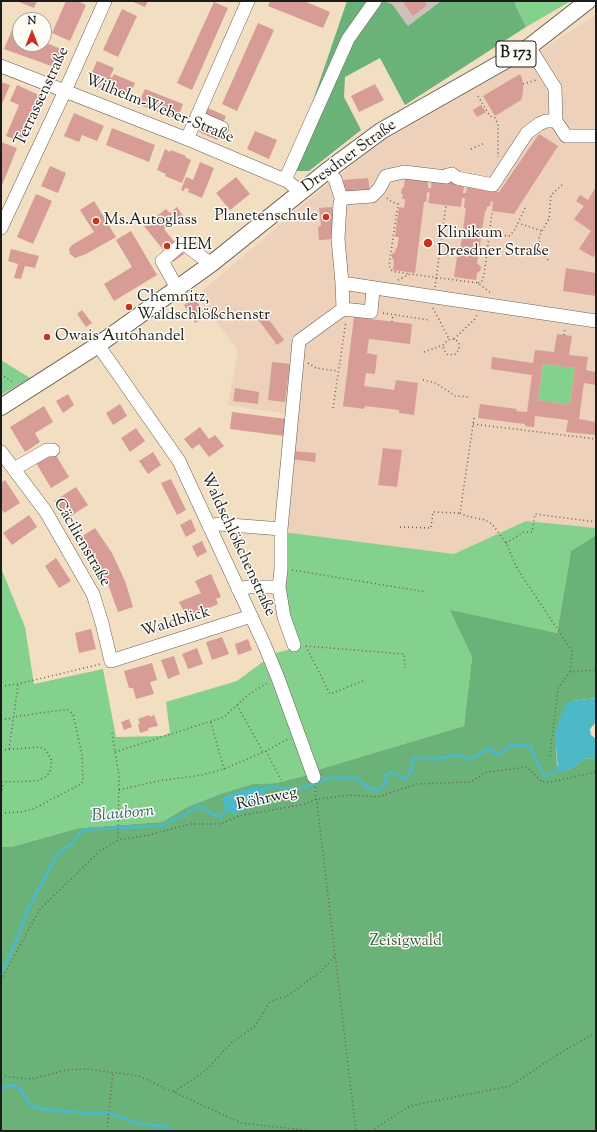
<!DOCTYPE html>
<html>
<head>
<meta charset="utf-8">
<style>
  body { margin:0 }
  #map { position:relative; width:597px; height:1132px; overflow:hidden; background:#f2dec1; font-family:"Sorts Mill Goudy",serif }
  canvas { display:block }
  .frame { position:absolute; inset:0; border:2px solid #1c1c1c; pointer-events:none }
  .north { position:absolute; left:12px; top:12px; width:40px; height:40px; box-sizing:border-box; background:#fdfcf7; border:1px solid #a3a29f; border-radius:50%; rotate:0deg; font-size:11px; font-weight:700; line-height:16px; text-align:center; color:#1c1c1c }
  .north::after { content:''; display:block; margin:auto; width:14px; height:18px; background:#c8321e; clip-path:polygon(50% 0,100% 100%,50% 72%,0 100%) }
</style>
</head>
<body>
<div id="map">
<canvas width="597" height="1132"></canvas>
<div class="frame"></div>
<div class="north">N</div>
</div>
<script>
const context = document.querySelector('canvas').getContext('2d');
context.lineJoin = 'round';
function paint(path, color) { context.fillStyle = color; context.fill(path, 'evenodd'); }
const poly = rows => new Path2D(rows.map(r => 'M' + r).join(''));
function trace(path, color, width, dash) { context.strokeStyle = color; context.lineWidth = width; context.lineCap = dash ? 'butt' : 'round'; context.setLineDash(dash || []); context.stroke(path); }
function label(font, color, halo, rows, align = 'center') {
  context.font = font + ' "Sorts Mill Goudy",serif'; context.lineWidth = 3; context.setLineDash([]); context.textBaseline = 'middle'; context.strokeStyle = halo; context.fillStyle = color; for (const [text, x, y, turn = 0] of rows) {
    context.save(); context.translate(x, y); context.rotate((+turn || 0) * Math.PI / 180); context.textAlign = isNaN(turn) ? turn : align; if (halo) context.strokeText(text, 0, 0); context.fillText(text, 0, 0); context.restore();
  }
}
paint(poly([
  [596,15,596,528,526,521,454,554,283,532,288,414,228,405,238,350,196,296,322,189,380,143,543,49]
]), '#edd1ba');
paint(poly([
  [383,1,441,1,408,26,392,4]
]), '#cec1ba');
paint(poly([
  [515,1,571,1,526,27,515,4],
  [1,360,30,378,1,395],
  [543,364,575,368,570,405,538,400],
  [526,521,596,528,596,535,571,551,557,633,451,611,472,657,464,726,317,770,275,653,296,648,284,605,283,532,454,554],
  [1,568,25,627,34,684,103,669,116,737,162,736,170,733,166,702,237,681,264,661,308,775,276,783,253,784,187,807,162,822,79,828,11,847,1,847]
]), '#84d08d');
paint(poly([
  [347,1,383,1,392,4,408,26,441,1,515,1,515,4,526,27,405,105,380,58,345,77,344,97,361,130,309,171,289,171],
  [596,535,596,698,572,701,556,736,556,745,557,766,569,770,586,758,596,759,596,1131,1,1131,1,847,11,847,79,828,162,822,187,807,224,793,253,784,276,783,308,775,317,770,464,726,472,657,450,610,557,633,571,551]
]), '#6bb278');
paint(poly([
  [596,698,596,722,590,729,591,735,596,739,596,759,586,758,569,770,563,772,558,771,556,745,556,729,565,706,567,702,572,701],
  [257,786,264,791,267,798,260,804,234,814,232,814,224,806,222,799,225,796]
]), '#4db9c7');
trace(poly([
  [259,790,271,786,285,789,304,788,328,778,356,778,368,788,378,791,385,784,386,776,390,772,404,779,411,772,414,758,438,759,452,756,460,755,469,760,490,748,494,753,499,754,511,745,530,746,544,777,560,769],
  [1,973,13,949,29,907,57,855,70,845,82,831,89,829,161,826,200,806,211,813,221,817,228,809,228,808],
  [1,1088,14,1085,21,1090,30,1105,42,1109,82,1113,110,1113,140,1124,164,1126,169,1128,171,1131]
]), '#4db9c7', 3);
paint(poly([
  [17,1,37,1,34,8],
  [66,1,78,1,86,5,70,41,52,33],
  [131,1,148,1,145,7],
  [270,1,304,1,330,12,323,28,268,6],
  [402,1,424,1,427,5,413,16],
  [214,2,228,8,192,90,177,83],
  [122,9,137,16,118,57,103,50],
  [258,23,274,30,237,111,222,104],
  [12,30,20,33,20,44,44,44,44,42,61,49,54,67,4,49],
  [97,61,114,68,110,77,112,78,114,74,135,83,127,100,91,84,89,79],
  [520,74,522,78,523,84,523,93,521,100,495,116,483,96],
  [1,82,10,85,1,106],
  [375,84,384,100,359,112,351,96],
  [17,85,41,96,21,142,6,136,19,105,10,101],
  [145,89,183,104,177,120,138,104],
  [481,105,486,112,477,117,473,110],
  [208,108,226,116,223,123,205,115],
  [74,113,104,126,97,141,82,135,79,142,64,136],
  [202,125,220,133,217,140,199,132],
  [112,128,155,145,149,162,106,145],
  [255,131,277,140,269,159,247,149],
  [539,134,558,146,514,214,492,211,493,202,491,201,490,206,487,207,486,211,485,211,477,263,481,267,480,271,477,273,476,280,454,277,457,257,459,257,466,208,464,208,465,198,462,198,461,207,428,203,430,193,427,192,426,202,424,202,415,273,393,270,394,261,392,258,392,254,395,252,396,248,397,248,399,237,395,237,399,207,404,208,405,199,402,199,403,195,401,193,402,188,404,187,405,177,428,180,428,188,431,188,432,181,446,179,464,186,463,193,466,193,467,186,489,189,489,191,499,192],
  [1,142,17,148,1,188],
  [165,149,170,152,171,150,186,156,185,157,191,160,182,183,165,176,166,174,157,170],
  [200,162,214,168,202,198,188,192,189,189,185,188,184,191,181,190,186,177,193,180],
  [50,166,66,173,58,193,41,186],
  [236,177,250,194,230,210,216,193],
  [368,178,370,191,345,194,343,180],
  [596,187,596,253,593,257,579,249,591,231,574,219,584,206,576,201,580,195,588,200],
  [36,194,52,201,33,244,17,237],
  [94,201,116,237,86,254,75,258,70,254,69,249,72,245,94,232,80,210],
  [177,207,186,220,179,225,175,220,164,229,184,254,173,262,144,226,166,209,170,213],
  [332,207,335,239,319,240,318,227,321,226,319,208],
  [131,231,157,275,114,301,104,284,132,267,116,240],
  [11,249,39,256,35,268,25,266,21,279,14,278,18,264,8,261],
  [566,268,596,273,596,296,563,291],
  [195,298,206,316,195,323,184,305],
  [82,310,92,323,86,327,77,314],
  [264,313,284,340,277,345,257,318],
  [354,317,412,324,410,344,369,339,367,353,377,355,375,374,366,373,364,386,394,390,396,380,418,383,414,415,399,413,399,410,365,406,364,409,343,406],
  [557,334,572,336,569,355,588,357,586,370,596,372,596,385,584,383,579,419,596,422,596,435,566,432,568,420,535,416,534,427,525,426,525,424,478,418,480,404,517,409,516,411,527,412,532,375,491,369,492,357,533,363,535,350,554,352],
  [543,364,575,368,570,405,538,400],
  [272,362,290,364,285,402,268,400],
  [235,388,259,392,258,404,233,401],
  [68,394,74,405,63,413,56,401],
  [120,404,127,416,113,425,106,413],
  [44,406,53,422,35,433,40,442,25,452,10,427],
  [232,412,286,419,284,436,230,429],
  [200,427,209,439,215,435,224,446,209,457,199,444,192,449,184,439],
  [136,428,145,441,130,452,121,438],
  [383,448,402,450,397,487,378,485],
  [291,451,316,453,315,462,290,459],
  [54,452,69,477,51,488,36,463],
  [153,452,161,465,148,474,139,461],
  [171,479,186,510,177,515,161,483],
  [5,480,20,503,4,513,1,508,1,483],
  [76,487,88,505,66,519,54,501],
  [29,515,37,527,12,545,3,533],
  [191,519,196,531,186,537,180,525],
  [95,528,112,553,125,581,133,607,118,612,109,587,97,561,81,537],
  [202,541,207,552,197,557,192,546],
  [56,558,71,581,59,588,45,566],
  [211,574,221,597,216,599,218,604,187,618,179,602,201,593,195,581],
  [91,629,96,649,79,653,75,633],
  [222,637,229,654,212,660,206,642],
  [248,639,252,650,238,655,235,644],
  [197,648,203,664,188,669,182,654],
  [174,656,180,674,168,679,161,660],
  [152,663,157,680,150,682,154,694,136,699,133,688,129,688,124,671],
  [149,715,150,717,154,715,158,726,148,728,149,730,140,733,138,724,140,724,138,719],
  [129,719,132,727,124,730,121,722]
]), '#d79c96');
const minor = poly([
  [529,47,555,88,556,121,566,136,596,136],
  [1,66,190,140,287,181,301,192],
  [197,117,222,128],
  [187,139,248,1],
  [327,171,335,179,342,201],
  [285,180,348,39,375,1],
  [1,228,65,91,105,1],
  [342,283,596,321],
  [177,288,162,261,183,243,211,264],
  [373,289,371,312,343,309,342,283,338,239,340,203,344,198,372,196,379,189,386,176,404,172,446,177,447,175,452,174,457,178,493,185,527,133,539,124,546,121,556,121],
  [98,345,179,461,264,644,278,678,314,777],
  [1,452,46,512,93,594,102,623,111,661,251,616],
  [14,469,47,450,53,450],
  [209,526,218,524,281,529,281,569,279,587,249,587,238,589],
  [281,529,299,341,343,309],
  [279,587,284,617,294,645]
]);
const major = poly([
  [1,407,98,345,211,264,327,171,381,131,529,47,588,1]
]);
trace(minor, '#676056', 14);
trace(major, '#676056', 18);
trace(poly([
  [523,84,536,80],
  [478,96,490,116,495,118,498,124,498,157],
  [471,149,485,143],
  [387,198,392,202,398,204,389,266,392,271,409,274],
  [525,208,518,223,542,231],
  [489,234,509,236,514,231,518,223],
  [548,260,544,255,540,245,539,237,542,231,549,219,551,195,564,183],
  [398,280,410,274,478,283,492,294],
  [478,283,482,281,484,275,492,213],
  [435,287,446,205],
  [433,308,449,339],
  [383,313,429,320],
  [392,322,393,315],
  [564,335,565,328],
  [454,339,474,320,477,315],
  [424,352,443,345,448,340,452,339,456,340,459,343,459,349,456,354,448,355,444,350,443,345],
  [308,363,316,368,338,371],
  [1,374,14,383],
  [423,380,436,383,455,396,470,397],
  [333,408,346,321],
  [474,418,460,513,466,516,485,520,492,524,506,543,518,570,572,651,570,672],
  [473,424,596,439],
  [400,527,431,528,433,512,460,513],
  [506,543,524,532,532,532,535,514,596,522],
  [292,570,426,592],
  [306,646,404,654,405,668],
  [306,646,330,694,363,681],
  [1,686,18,684,101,664],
  [237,705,263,752],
  [1,720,13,718],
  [211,722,224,769],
  [112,733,119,776,118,840],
  [9,749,18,685],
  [1,750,40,747,46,750,52,761,50,771,47,776,37,781,1,782],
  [266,751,281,780],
  [115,752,224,717,248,695,267,683],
  [550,756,558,688,570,672,593,670,596,671],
  [315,787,356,1131],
  [119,790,158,781,202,775,224,769,266,751,288,739],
  [1,802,3,783],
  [1,813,21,812,33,809,81,784,83,781,82,755,73,714,68,710,61,710,13,717],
  [1,980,40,909,100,851,118,840,149,835,190,824,220,824,239,816,305,804,317,799,352,795,378,797,417,784,470,782,487,772,527,767,542,782,551,782,596,772],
  [1,1076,31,1079,67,1070,87,1069,139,1076,241,1123,314,1131],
  [174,1092,206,1070,231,1043,255,1026,270,1002,289,995,320,972,335,956],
  [107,1131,113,1072],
  [371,1131,410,1106,510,1086,568,1048,596,1033]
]), '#676056', 1.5, [1, 3]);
trace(minor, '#fff', 13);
trace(major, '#fff', 16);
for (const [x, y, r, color] of [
  [326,217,4,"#c8321e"],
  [96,221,4,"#c8321e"],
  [428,243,5,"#c8321e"],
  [167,246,4,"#c8321e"],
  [129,307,4,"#c8321e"],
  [47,337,4,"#c8321e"]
]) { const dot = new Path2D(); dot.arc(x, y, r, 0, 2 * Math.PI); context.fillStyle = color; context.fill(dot); trace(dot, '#fdfcf7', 1.5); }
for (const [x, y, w] of [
  [516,54,40]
]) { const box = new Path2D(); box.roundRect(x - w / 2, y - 13, w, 26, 3); context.fillStyle = '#fdfcf7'; context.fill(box); trace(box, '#1c1c1c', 1); }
label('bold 15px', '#1c1c1c', null, [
  ["B 173",516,54]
]);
label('16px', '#1c1c1c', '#fdfcf7', [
  ["Terrassenstraße",43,97,-65],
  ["Wilhelm-Weber-Straße",159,110,22],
  ["Dresdner Straße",350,157,-36],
  ["Cäcilienstraße",81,543,60],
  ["Waldschlößchenstraße",237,545,65],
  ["Waldblick",176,623,-17],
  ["Röhrweg",267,800,-12]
]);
label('16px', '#1c1c1c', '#fdfcf7', [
  ["Planetenschule",318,217,"right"],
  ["Ms.Autoglass",104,221],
  ["Klinikum",437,234],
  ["Dresdner Straße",437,252],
  ["HEM",175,246],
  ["Chemnitz,",137,298],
  ["Waldschlößchenstr",137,316],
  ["Owais Autohandel",55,337]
], 'left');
label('16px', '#405b44', '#fdfcf7', [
  ["Zeisigwald",406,942]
]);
label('italic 17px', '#326369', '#fdfcf7', [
  ["Blauborn",123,815,-5]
]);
</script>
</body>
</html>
